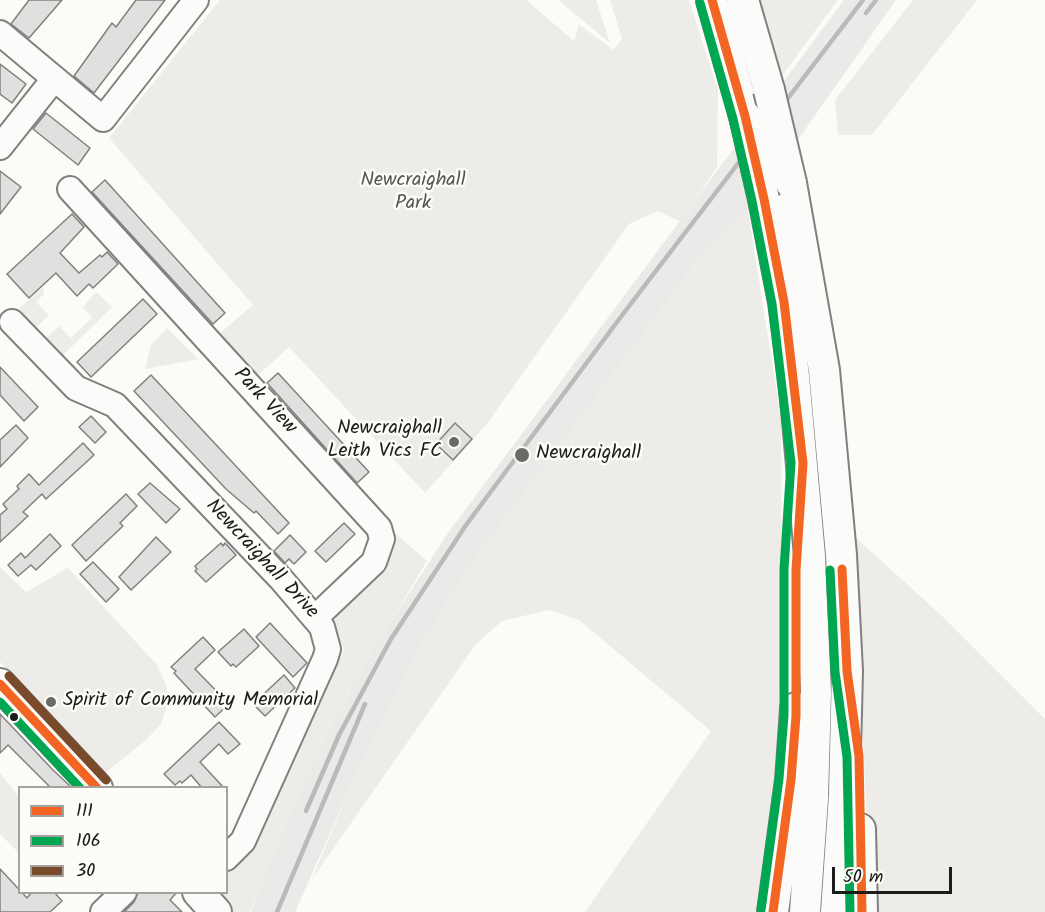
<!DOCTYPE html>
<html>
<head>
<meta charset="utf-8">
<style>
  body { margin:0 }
  #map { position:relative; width:1045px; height:912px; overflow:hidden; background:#fcfbf8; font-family:Kalam,sans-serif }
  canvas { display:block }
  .legend { position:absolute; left:18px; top:786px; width:210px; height:108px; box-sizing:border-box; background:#fdfcf7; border:2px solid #a3a29f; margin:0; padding:8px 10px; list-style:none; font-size:18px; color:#1c1c1c }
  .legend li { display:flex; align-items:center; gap:12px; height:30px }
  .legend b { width:30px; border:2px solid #a3a29f }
  .scale { position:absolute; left:832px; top:867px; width:120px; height:27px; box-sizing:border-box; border:3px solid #1c1c1c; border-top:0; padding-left:8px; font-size:18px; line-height:21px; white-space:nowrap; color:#1c1c1c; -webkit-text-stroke:4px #fdfcf7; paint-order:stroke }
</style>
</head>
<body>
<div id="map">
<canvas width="1045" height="912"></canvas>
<ul class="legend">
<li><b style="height:8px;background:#f26522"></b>111</li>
<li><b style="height:8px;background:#00a651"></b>106</li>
<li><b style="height:8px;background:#7a4b2a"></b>30</li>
</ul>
<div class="scale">50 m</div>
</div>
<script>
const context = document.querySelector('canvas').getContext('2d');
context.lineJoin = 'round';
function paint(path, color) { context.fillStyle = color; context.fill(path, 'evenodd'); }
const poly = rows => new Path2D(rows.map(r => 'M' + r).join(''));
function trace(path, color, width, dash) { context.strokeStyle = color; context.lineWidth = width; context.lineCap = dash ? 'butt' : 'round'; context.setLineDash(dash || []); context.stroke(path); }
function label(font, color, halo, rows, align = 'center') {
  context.font = font + ' Kalam,sans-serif'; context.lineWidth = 5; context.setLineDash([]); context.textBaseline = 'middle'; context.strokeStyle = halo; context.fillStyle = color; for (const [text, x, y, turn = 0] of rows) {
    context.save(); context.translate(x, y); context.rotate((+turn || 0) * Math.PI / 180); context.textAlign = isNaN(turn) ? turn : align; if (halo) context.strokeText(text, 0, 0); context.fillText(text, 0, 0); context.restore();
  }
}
paint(poly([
  [844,0,896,0,748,211,694,266,471,564,424,641,388,713,350,788,295,912,251,912,298,790,366,660,448,533]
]), '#ebeae8');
paint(poly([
  [220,0,526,0,574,41,579,24,613,50,622,39,610,0,689,0,718,90,717,167,681,222,658,211,629,224,486,425,425,493,289,347,255,378,218,335,253,305,109,138],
  [558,0,596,0,610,43],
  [753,0,838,0,781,77],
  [913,0,977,0,872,135,838,135,835,100],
  [748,211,781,419,782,658,774,777,760,912,585,912,711,731,579,620,549,610,502,621,476,644,312,879,350,788,388,713,424,641,471,564,694,266],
  [44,287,44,294,36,302,49,315,36,328,18,309],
  [96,292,112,307,63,355,46,338,59,326,71,338,92,318,83,307],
  [167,328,198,359,145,369,151,345],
  [390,529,427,561,346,697,304,785,250,912,227,912,209,893,226,892,227,861,238,851,255,847,344,649,334,625,338,606],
  [854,536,941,615,1045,719,1045,912,871,912],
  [0,567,26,592,68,568,157,665,167,687,167,705,161,724,146,740,105,773,0,662],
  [0,773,19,797,19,853,0,834]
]), '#edece8');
const building = poly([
  [29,0,62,0,29,38,11,24,29,0],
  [136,0,165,0,94,93,74,76,112,23,116,27,136,0],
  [0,64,26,84,12,103,0,94,0,64],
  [46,113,90,148,78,165,33,129,46,113],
  [0,171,21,187,0,214,0,171],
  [105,180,225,313,213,324,92,192,105,180],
  [72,214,84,227,60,253,79,273,100,255,102,257,107,252,118,264,93,288,89,284,77,296,56,273,29,298,7,274,72,214],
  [143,299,157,314,91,377,77,362,143,299],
  [0,367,38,407,24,421,0,395,0,367],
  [278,373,369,472,357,483,267,383,278,373],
  [151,375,289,523,278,534,256,511,254,513,226,489,134,391,151,375],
  [91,416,106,432,95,443,79,427,91,416],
  [455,423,472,439,453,460,436,444,455,423],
  [16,425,28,438,0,467,0,440,16,425],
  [83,443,94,455,46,499,42,494,23,512,28,516,0,542,0,515,7,509,3,504,19,489,17,486,29,474,39,485,83,443],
  [150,483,180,509,166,523,138,494,150,483],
  [126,494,137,506,120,523,123,526,86,561,72,545,126,494],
  [344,523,355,534,326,562,315,551,344,523],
  [50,534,61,546,36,570,31,565,18,576,8,565,21,553,25,558,50,534],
  [290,535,306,552,294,564,289,559,285,563,274,551,290,535],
  [156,537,171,552,131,590,119,577,156,537],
  [221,543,223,546,225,543,236,555,206,582,195,571,197,569,195,566,221,543],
  [93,562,119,589,106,602,80,574,93,562],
  [270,623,307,663,293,677,256,637,270,623],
  [244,629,259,646,236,667,233,664,231,666,218,652,244,629],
  [203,637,215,650,195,669,229,704,215,717,174,673,176,671,171,667,203,637],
  [284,675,295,688,265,716,253,704,284,675],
  [0,714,52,769,72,788,51,788,8,745,0,753,0,714],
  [219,722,240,744,228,754,219,744,200,762,224,788,202,788,191,775,182,783,180,781,175,785,164,774,219,722],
  [0,869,27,898,32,892,54,892,62,901,50,912,0,912,0,869],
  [138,892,177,892,170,900,182,912,124,912,134,902,138,892]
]);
paint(building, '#e1e0de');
trace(building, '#81807f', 1.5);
const minor = poly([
  [0,33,103,119,196,0],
  [0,147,54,79],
  [70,189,379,528,382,539,374,562,315,618],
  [12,322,76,388,115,405,281,579,322,627,328,649,325,659,243,841,226,858],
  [103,912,124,892]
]);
const major = poly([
  [712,0,745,116],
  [743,0,769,90],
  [791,183,824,370,841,555,847,671,844,795,836,912],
  [764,199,784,302,794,376,810,556,816,692,813,798,805,912],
  [0,684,97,788],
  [860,829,862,912],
  [198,892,216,912],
  [773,912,791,780,796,708]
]);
trace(minor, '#81807f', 28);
trace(major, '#81807f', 34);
trace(minor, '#fbfbf9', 24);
trace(major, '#fbfbf9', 30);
trace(poly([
  [866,13,876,0],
  [306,811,339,735,391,639,466,525,623,314,863,0],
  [277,912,365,704]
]), '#bbbab8', 4.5);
const majorBridge = poly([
  [769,90,791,183],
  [745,116,764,199]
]);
trace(majorBridge, '#81807f', 34, []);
trace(majorBridge, '#fbfbf9', 30);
trace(poly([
  [712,0,745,116,764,199,784,302,803,463,796,570,796,716,791,780,773,912],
  [842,569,847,671,859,756,862,912],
  [0,684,97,788]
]), '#f26522', 9);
trace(poly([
  [700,3,733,119,752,201,772,304,791,463,784,569,784,715,779,779,761,910],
  [830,570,835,672,847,757,850,912],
  [0,702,80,788]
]), '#00a651', 9);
trace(poly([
  [9,676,106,780]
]), '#7a4b2a', 9);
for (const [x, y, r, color] of [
  [454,442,6,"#6a6a69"],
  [522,455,8,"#6a6a69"],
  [51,702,6,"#6a6a69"],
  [14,717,5,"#1c1c1c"]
]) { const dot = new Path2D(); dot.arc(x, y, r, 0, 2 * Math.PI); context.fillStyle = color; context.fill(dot); trace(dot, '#fdfcf7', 2); }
label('20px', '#575655', '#fdfcf7', [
  ["Newcraighall",413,182],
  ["Park",413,205]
]);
label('20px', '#1c1c1c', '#fdfcf7', [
  ["Park View",264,402,47],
  ["Newcraighall Drive",261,560,47]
]);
label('20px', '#1c1c1c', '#fdfcf7', [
  ["Newcraighall",442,430,"right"],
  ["Leith Vics FC",442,453,"right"],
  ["Newcraighall",536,455],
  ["Spirit of Community Memorial",63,702]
], 'left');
</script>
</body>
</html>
